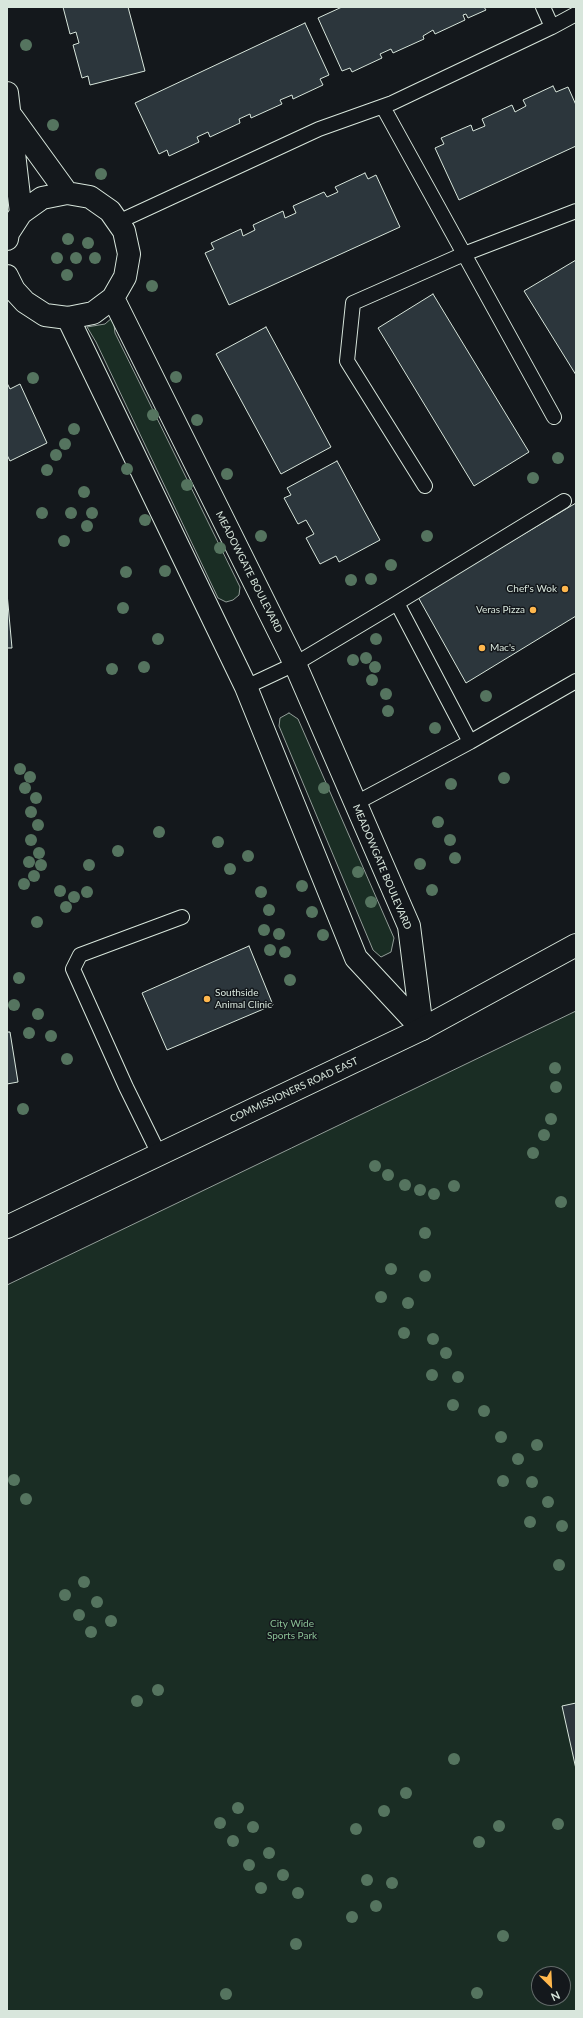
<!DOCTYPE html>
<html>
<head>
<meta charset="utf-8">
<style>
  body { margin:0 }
  #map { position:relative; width:583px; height:2018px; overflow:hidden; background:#14181c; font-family:Lato,sans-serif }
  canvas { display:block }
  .frame { position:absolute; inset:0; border:8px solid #d8e6dc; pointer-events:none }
  .north { position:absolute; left:531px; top:1966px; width:40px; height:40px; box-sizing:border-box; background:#14181c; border:1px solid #626a69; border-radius:50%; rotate:156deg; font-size:11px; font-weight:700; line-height:16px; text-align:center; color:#d8e6dc }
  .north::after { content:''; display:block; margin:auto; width:14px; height:18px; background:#ffb74d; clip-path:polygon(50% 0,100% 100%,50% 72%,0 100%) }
</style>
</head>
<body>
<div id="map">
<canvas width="583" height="2018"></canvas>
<div class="frame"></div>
<div class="north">N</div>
</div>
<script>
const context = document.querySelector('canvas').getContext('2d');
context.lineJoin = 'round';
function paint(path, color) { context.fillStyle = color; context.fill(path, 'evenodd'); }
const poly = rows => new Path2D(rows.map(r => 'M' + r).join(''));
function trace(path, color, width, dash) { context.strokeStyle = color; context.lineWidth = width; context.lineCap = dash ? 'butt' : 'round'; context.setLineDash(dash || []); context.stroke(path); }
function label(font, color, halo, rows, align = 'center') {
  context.font = font + ' Lato,sans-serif'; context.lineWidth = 3; context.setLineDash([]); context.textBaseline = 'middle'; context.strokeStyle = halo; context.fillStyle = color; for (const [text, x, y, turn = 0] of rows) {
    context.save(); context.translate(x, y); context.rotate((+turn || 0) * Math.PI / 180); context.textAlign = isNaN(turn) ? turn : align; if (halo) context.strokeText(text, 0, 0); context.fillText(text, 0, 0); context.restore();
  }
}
const green = poly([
  [113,317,115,333,240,587,239,595,233,600,226,602,218,598,96,342,87,327,105,324,113,317],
  [289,713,298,719,394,938,391,952,381,957,373,950,279,726,280,718,289,713],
  [576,1011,576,2011,7,2011,7,1285,576,1011],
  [539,1974,563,1974,563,1998,539,1998,539,1974]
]);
paint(green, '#1a2d24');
trace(green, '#939e99', 1);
const building = poly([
  [63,7,128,7,145,71,90,85,88,76,82,78,73,45,79,43,76,32,70,34,63,7],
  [342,7,484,7,486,10,468,18,466,14,463,15,465,20,435,34,433,30,423,36,424,39,393,53,391,49,380,54,382,58,352,72,350,68,342,71,318,18,342,7],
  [305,23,329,75,320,79,323,85,293,99,292,95,280,100,282,104,251,118,250,114,239,119,240,123,210,137,208,132,197,137,199,142,169,156,167,150,159,154,135,103,305,23],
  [553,86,556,92,568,87,576,105,576,146,459,200,435,148,444,144,441,138,471,125,473,131,485,126,482,119,512,105,515,112,526,106,523,100,553,86],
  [365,173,368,179,376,175,400,227,229,305,205,253,214,249,211,243,241,229,243,236,255,230,253,225,283,211,285,218,296,213,293,206,324,192,327,197,338,192,335,187,365,173],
  [576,260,576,375,524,291,576,260],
  [433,294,529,452,474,486,378,328,433,294],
  [266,327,331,447,281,474,216,354,266,327],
  [7,383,10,389,20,384,47,443,10,461,7,455,7,383],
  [337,461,380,540,339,562,336,556,320,564,306,538,314,534,306,520,298,524,284,498,291,495,287,488,337,461],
  [576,503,576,616,466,683,418,597,576,503],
  [7,593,12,648,7,648,7,593],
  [249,946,273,1005,167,1050,142,993,249,946],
  [7,1032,10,1032,18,1082,7,1084,7,1032],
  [576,1703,576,1769,562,1706,576,1703]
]);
paint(building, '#2c363c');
trace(building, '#d8e6dc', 1);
const service = poly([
  [543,7,552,27],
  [383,107,554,417],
  [118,222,319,129,392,103,552,27,576,14],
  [425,486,347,361,353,303,464,254,576,211],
  [397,603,564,501],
  [246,687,295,664,397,603,470,742],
  [356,803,470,742,576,681],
  [159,1154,126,1087,73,969,80,955,182,917]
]);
const tertiary = poly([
  [7,93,21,213],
  [12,117,67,193],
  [7,239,8,233,21,213,42,198,67,193,90,197,110,211,124,231,129,254,125,277,113,298,93,313,68,318,45,315,25,302,14,290,7,276],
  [113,298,295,664,409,926,422,1029],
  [68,318,246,687,356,958,422,1029]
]);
const secondary = poly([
  [7,1227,422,1029,576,945]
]);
trace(service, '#d8e6dc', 16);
trace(tertiary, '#d8e6dc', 24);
trace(secondary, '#d8e6dc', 24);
trace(service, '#14181c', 14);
trace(tertiary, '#14181c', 22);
trace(secondary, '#14181c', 22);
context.fillStyle = '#55745f';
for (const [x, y] of [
  [26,45],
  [53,125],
  [101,174],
  [68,239],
  [88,243],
  [57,258],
  [76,258],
  [95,258],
  [67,275],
  [152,286],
  [176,377],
  [33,378],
  [153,415],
  [197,420],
  [74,429],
  [65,444],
  [56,455],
  [558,458],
  [127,469],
  [47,470],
  [227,474],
  [533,478],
  [187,485],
  [84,492],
  [42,513],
  [71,513],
  [92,513],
  [145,520],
  [87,526],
  [261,536],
  [427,536],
  [64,541],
  [220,548],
  [391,565],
  [165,571],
  [126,572],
  [371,579],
  [351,580],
  [123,608],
  [158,639],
  [376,639],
  [366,658],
  [353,660],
  [144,667],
  [375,667],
  [112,669],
  [372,680],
  [386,694],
  [486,696],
  [388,711],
  [435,728],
  [20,769],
  [30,777],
  [504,778],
  [451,784],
  [25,788],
  [324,788],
  [36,798],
  [31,812],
  [438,822],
  [38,825],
  [159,832],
  [31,840],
  [450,840],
  [218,842],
  [118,851],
  [39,853],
  [248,856],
  [455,858],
  [29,862],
  [420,864],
  [41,865],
  [89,865],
  [230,869],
  [358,872],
  [34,876],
  [24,884],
  [302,886],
  [432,890],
  [60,891],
  [87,892],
  [261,892],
  [74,897],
  [371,902],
  [66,907],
  [269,910],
  [312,912],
  [37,922],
  [264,930],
  [279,934],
  [323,935],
  [270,950],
  [285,952],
  [19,978],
  [290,980],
  [14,1005],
  [38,1014],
  [29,1033],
  [51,1036],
  [67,1059],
  [555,1068],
  [556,1087],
  [23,1109],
  [551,1119],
  [544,1135],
  [533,1153],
  [375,1166],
  [388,1175],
  [405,1185],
  [454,1186],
  [420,1190],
  [434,1194],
  [561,1202],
  [425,1233],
  [391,1269],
  [425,1276],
  [381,1297],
  [408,1303],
  [404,1333],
  [433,1339],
  [446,1353],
  [432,1375],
  [458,1377],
  [453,1405],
  [484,1411],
  [501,1437],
  [537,1445],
  [518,1459],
  [14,1480],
  [503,1481],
  [532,1482],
  [26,1499],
  [548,1502],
  [530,1522],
  [562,1526],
  [559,1565],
  [84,1582],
  [65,1595],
  [97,1602],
  [79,1615],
  [111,1621],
  [91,1632],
  [158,1690],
  [137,1701],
  [454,1759],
  [406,1793],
  [238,1808],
  [384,1811],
  [220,1823],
  [558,1824],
  [499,1826],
  [253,1827],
  [356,1829],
  [233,1841],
  [479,1842],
  [269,1853],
  [249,1865],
  [283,1875],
  [367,1880],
  [392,1883],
  [261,1888],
  [298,1893],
  [376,1906],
  [352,1917],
  [503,1936],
  [296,1944],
  [477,1993],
  [226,1994]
]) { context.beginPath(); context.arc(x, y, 6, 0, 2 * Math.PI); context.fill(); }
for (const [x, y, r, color] of [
  [565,589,4,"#ffb74d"],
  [533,610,4,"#ffb74d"],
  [482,648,4,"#ffb74d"],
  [207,999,4,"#ffb74d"]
]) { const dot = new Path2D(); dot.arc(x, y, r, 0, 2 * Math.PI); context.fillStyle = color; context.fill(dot); trace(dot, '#14181c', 1.5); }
label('10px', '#d8e6dc', '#14181c', [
  ["MEADOWGATE BOULEVARD",249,572,63],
  ["MEADOWGATE BOULEVARD",382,867,67],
  ["COMMISSIONERS ROAD EAST",294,1090,-25]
]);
label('10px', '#d8e6dc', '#14181c', [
  ["Chef's Wok",557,589],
  ["Veras Pizza",525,610],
  ["Mac's",490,648,"left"],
  ["Southside",215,993,"left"],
  ["Animal Clinic",215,1005,"left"]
], 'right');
label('10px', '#8ac095', '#14181c', [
  ["City Wide",292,1624],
  ["Sports Park",292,1636]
]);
</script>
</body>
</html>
